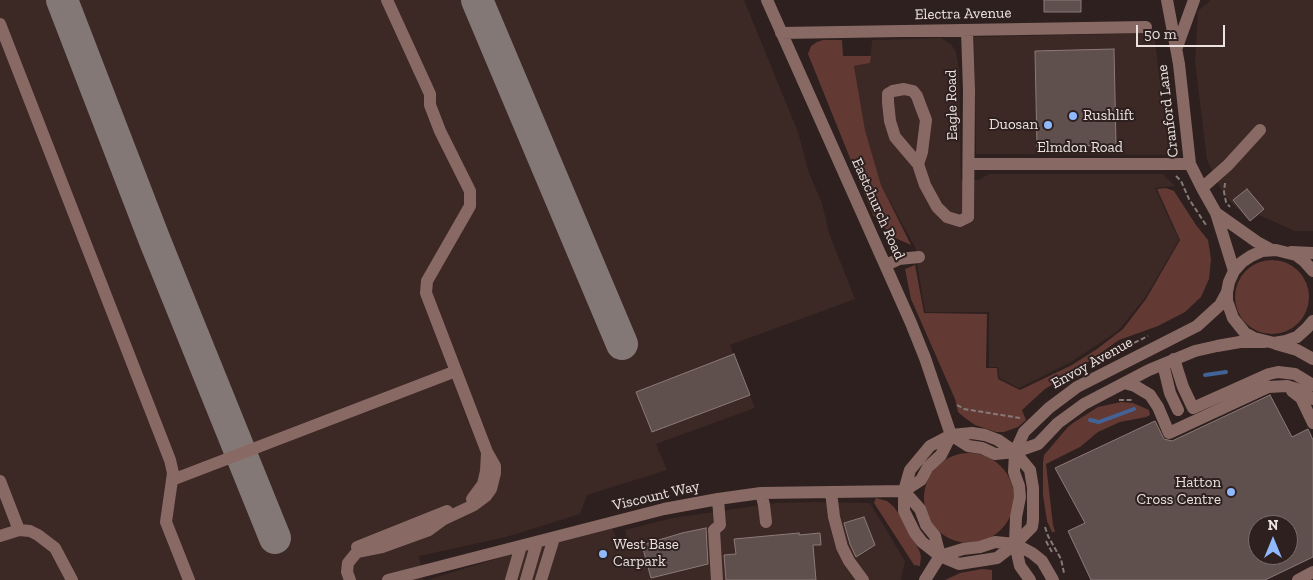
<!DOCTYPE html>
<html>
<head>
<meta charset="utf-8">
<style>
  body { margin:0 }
  #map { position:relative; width:1313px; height:580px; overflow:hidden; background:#2d201e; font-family:"Zilla Slab",serif }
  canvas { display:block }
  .north { position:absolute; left:1248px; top:515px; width:50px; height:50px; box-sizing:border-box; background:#2d201e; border:1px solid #796e6c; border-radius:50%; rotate:0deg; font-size:14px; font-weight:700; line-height:20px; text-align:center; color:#ece3e1 }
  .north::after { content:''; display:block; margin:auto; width:18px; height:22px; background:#8fb8fd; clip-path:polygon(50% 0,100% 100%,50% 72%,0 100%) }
  .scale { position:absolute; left:1136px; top:25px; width:89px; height:22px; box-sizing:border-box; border:2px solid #ece3e1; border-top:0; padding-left:6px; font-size:15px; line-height:18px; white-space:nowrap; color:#ece3e1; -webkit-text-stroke:4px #2d201e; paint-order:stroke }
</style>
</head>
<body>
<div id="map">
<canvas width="1313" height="580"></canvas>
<div class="north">N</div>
<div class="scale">50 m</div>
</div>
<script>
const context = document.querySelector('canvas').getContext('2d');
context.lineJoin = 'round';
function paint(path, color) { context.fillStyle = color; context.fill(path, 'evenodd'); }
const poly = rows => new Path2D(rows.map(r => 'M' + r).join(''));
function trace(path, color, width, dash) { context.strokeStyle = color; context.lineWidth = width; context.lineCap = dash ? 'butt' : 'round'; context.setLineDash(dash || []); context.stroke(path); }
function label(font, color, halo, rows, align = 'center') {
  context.font = font + ' "Zilla Slab",serif'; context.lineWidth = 4; context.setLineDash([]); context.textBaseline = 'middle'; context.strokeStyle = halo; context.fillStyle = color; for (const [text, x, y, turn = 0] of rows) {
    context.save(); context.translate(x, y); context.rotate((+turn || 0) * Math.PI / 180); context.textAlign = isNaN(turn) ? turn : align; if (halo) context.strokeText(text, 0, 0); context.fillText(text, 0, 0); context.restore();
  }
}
paint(poly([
  [0,0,744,0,798,132,809,173,822,203,829,233,855,299,730,345,755,408,656,444,667,470,587,495,580,514,506,537,419,556,423,580,0,580],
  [1211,0,1313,0,1313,231,1295,231,1259,215,1250,222,1229,200,1221,189,1207,160,1195,62,1198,11],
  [1154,33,1169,155,976,154,974,37],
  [941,38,951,44,956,52,959,69,961,180,979,180,989,174,1163,174,1175,186,1155,188,1179,240,1145,298,1118,331,1071,362,1019,388,999,378,998,367,989,367,989,312,925,312,917,263,916,249,881,185,865,130,854,66,870,63,872,40],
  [814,502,870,503,905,561,901,580,427,580,610,524,616,537,627,539,625,530,673,518,775,503]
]), '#3c2825');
paint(poly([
  [823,40,842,40,843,56,871,56,870,63,854,66,865,130,881,185,911,245,893,237,873,215,808,54,811,46,817,42],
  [1166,188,1174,191,1196,225,1208,240,1211,259,1209,279,1201,297,1185,312,1158,326,1119,340,1085,364,1045,389,1022,410,1026,420,1018,427,1004,432,996,432,975,425,965,418,958,412,955,399,911,299,905,269,915,265,924,313,987,314,986,368,997,368,998,379,1020,390,1072,365,1097,349,1123,329,1146,299,1180,240,1157,189],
  '1235 297a37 37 0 1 1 74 0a37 37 0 1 1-74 0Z',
  [1121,402,1133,403,1149,410,1150,415,1146,417,1120,422,1098,432,1080,447,1046,464,1053,525,1055,532,1052,532,1047,521,1043,495,1043,463,1044,455,1068,427,1073,423,1098,407],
  '924 498a45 45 0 1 1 90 0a45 45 0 1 1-90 0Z',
  [876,498,887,501,894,507,900,516,919,550,921,556,920,566,914,565,874,503],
  [982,569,992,570,992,580,945,580,960,573]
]), '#633933');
trace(poly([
  [1205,375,1226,372],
  [1090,420,1099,422,1134,409]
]), '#436397', 4);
trace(poly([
  [62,0,155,241,275,538],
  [477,0,622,344]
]), '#837876', 32);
const building = poly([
  [1044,0,1081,0,1081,12,1044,12,1044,0],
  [1114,49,1116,145,1037,147,1035,51,1114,49],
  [1247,189,1264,209,1250,221,1233,200,1247,189],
  [734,354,750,395,652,432,636,392,734,354],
  [1270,395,1292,437,1308,429,1313,440,1313,557,1265,580,1091,580,1068,531,1085,523,1055,468,1155,421,1164,439,1172,441,1270,395],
  [1258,525,1288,525,1288,555,1258,555,1258,525],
  [864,517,875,545,856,557,850,544,844,523,864,517],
  [706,528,708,564,651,578,642,545,682,533,706,528],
  [799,533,799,535,820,533,821,545,813,545,816,580,726,580,724,555,736,554,734,539,799,533]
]);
paint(building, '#5f4f4d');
trace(building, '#8b7a77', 1);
trace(poly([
  [1176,176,1181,181,1189,199,1206,225],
  [1225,183,1224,192,1226,202,1230,207],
  [1114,353,1148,336],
  [1119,400,1134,400],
  [957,405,964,409,1020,418],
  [1045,527,1048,536,1061,559,1064,573],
  [1046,541,1053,554]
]), '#857a78', 2, [5, 2.5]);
trace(poly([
  [767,0,911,323,925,358,951,435],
  [1167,0,1179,64,1190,164,1202,188,1216,213,1234,271],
  [0,24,170,460,173,473,166,522,189,580],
  [781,33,1146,27],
  [1177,47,1194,0],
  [918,164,922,152,926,120,921,107,917,96,913,91,904,89,893,91,888,94,888,102,890,121,895,137,918,164,925,185,937,207,947,217,960,221,968,217,969,90,967,31],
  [969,164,1190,164],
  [1202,188,1228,165,1260,130],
  [1216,213,1257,242,1272,250],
  [1291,252,1313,253],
  [886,265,899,259,919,257],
  [1313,271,1304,261,1296,255,1276,250,1262,251,1251,256,1242,262,1234,271,1229,282,1227,292,1227,301,1233,318,1245,333,1254,338,1274,343,1286,341,1297,337,1307,328,1313,321],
  [1276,344,1297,350,1313,359],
  [1174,359,1183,387,1193,408,1269,374,1278,372,1295,374,1313,385],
  [1163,364,1170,393,1178,410],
  [1125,383,1135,386,1150,395,1158,407,1169,433,1268,387,1287,386,1300,390,1313,399],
  [1292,391,1301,398,1313,423],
  [972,433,985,435,998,440,1015,452,1030,470,1033,488,1033,520,1032,527,1015,544,997,558,959,564,940,556,922,542,915,533,904,511,904,491,910,470,930,446,951,435,972,433],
  [951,435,968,446,982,448,995,454,1015,452,1038,444,1058,423,1084,404,1149,370,1195,351,1217,346,1240,342,1265,342],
  [172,480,456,371],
  [0,481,19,530],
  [904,491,920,509,926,525,935,536,940,556],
  [904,491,921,480,928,467,941,455,951,435],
  [831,492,834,517,842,547,849,561,863,580],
  [761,493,764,505,766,522],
  [472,499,483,484,486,471,487,453],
  [0,536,19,530,30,531,38,535,55,548,72,580],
  [357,547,447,511],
  [940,556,963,549,980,547,995,542,1015,544,1032,553,1042,561,1053,580],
  [350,580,347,572,348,563,357,552,382,547,429,530,444,519,474,505,486,496,491,489,495,473,495,466,487,452,426,293,427,281,470,206,470,191,440,131,430,105,430,94,387,0],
  [388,580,664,509,718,499,761,493,904,491],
  [511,580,521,546],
  [526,580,537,542],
  [541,580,554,538],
  [717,580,714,530,720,525,718,499],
  [925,580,940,556],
  [1030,580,1020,566,1015,544,1016,517,1020,497,1019,486,1014,472,1015,452,1024,432,1049,408,1077,387,1197,326,1220,305,1227,292],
  [1298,580,1313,572]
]), '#896964', 12);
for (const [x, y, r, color] of [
  [1073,116,5,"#8fb8fd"],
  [1048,125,5,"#8fb8fd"],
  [1231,492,5,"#8fb8fd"],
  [603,554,5,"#8fb8fd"]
]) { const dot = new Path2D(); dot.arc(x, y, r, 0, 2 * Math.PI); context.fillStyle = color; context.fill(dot); trace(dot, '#2d201e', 2); }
label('15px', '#ece3e1', '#2d201e', [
  ["Electra Avenue",963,14,-1],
  ["Eagle Road",952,105,-91],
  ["Cranford Lane",1168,111,-97],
  ["Elmdon Road",1080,148],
  ["Eastchurch Road",878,209,66],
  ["Envoy Avenue",1092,363,-29],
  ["Viscount Way",656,496,-13]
]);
label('15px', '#ece3e1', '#2d201e', [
  ["Rushlift",1083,116],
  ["Duosan",1038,125,"right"],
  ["Hatton",1221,483,"right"],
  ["Cross Centre",1221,500,"right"],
  ["West Base",613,545],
  ["Carpark",613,562]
], 'left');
</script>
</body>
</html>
